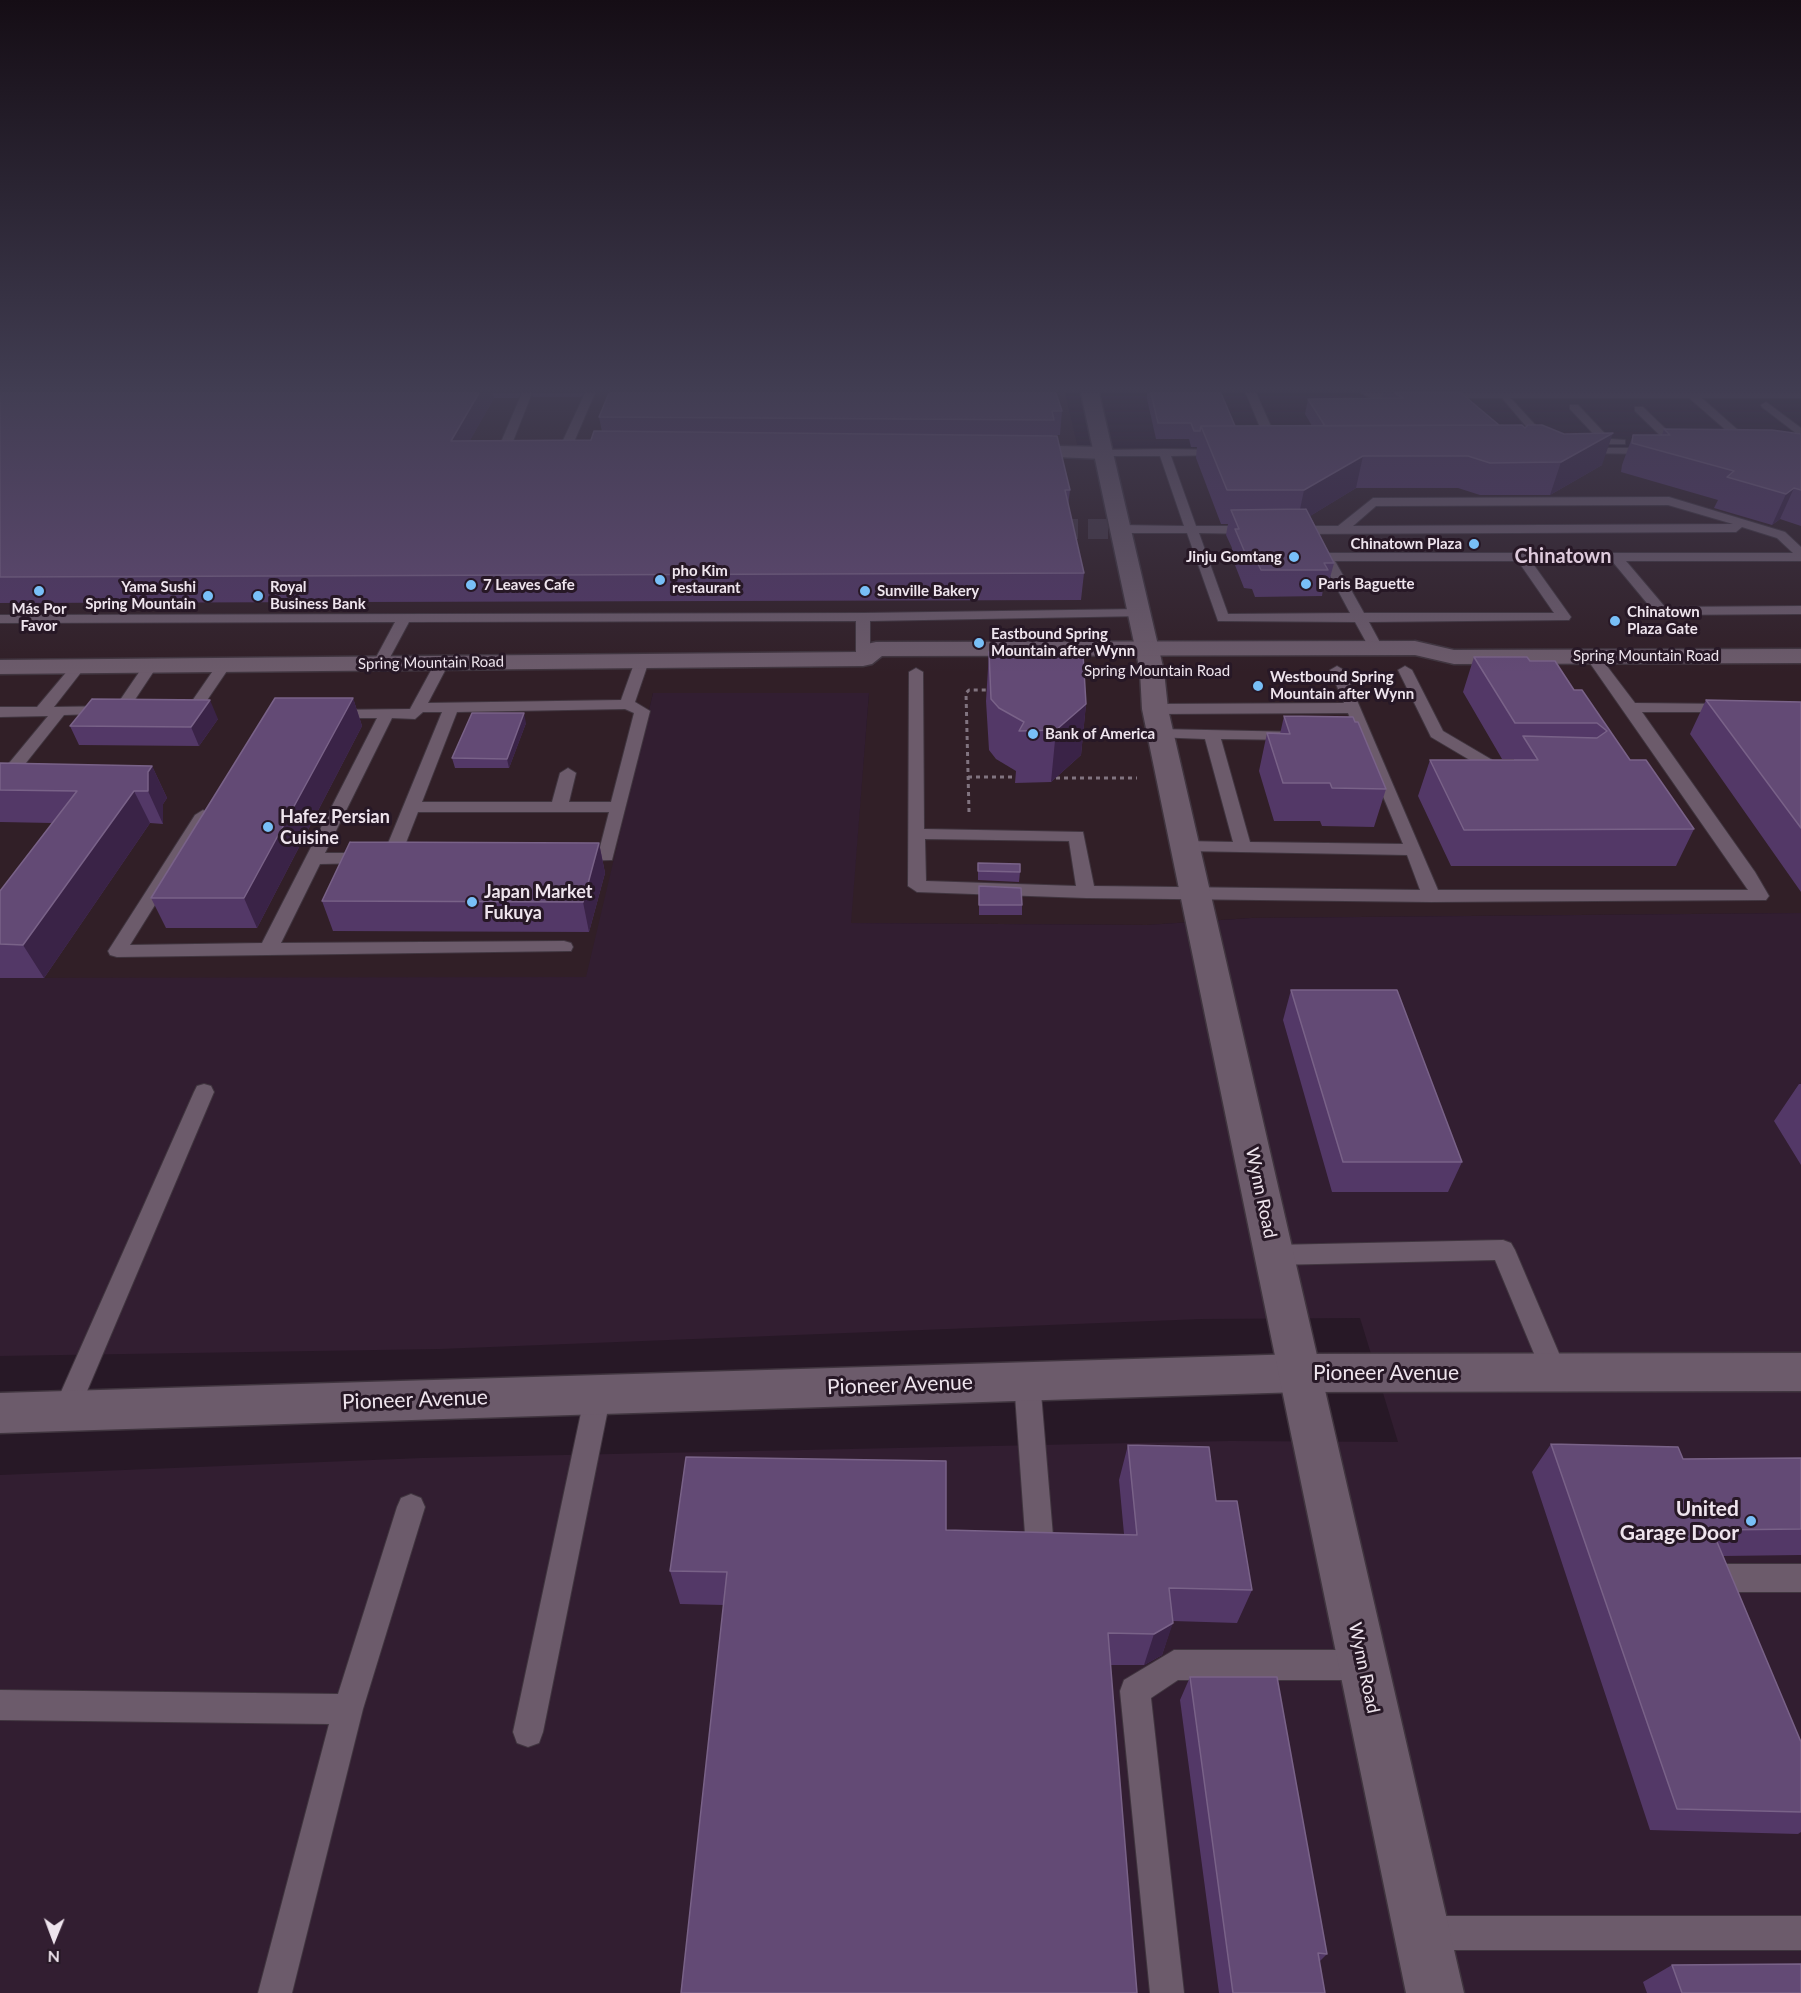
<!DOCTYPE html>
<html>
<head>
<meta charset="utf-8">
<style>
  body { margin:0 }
  #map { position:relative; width:1801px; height:1993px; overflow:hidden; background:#271826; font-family:Lato,sans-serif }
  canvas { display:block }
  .north { position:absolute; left:24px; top:1909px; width:60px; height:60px; -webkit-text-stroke:4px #271826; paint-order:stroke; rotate:181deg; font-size:16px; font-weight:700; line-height:24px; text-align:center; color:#eee4ed }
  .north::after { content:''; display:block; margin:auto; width:21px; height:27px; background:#eee4ed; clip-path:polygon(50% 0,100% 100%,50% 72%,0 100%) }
</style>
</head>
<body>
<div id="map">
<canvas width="1801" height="1993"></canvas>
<div class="north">N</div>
</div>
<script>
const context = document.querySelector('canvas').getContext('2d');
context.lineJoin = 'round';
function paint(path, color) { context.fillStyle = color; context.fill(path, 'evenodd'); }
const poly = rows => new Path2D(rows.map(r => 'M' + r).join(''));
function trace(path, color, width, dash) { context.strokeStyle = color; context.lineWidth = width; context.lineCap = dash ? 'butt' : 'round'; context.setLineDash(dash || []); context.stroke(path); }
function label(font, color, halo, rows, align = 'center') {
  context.font = font + ' Lato,sans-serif'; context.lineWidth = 6; context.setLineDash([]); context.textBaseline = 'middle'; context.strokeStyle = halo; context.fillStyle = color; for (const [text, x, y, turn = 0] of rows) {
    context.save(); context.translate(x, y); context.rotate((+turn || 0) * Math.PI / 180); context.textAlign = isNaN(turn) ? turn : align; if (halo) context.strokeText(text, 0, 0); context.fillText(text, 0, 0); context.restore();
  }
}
paint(poly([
  [0,393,1065,393,1078,448,1801,447,1801,913,1251,918,1147,925,850,923,869,693,653,693,587,978,0,978]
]), '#311f27');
paint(poly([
  [653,693,869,693,851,923,1147,925,1251,918,1801,913,1801,1993,0,1993,0,1475,422,1458,1230,1441,1398,1442,1360,1318,1202,1319,440,1349,0,1356,0,978,586,977]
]), '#321e31');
trace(poly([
  [1028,529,1120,529]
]), '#453744', 20, [20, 10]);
const service = poly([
  [522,393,532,393,510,449,500,451,498,449,522,393],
  [585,393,595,393,571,449,561,451,559,449,585,393],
  [1246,393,1256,393,1278,442,1276,444,1266,442,1246,393],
  [1498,393,1506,393,1549,440,1549,444,1541,444,1498,393],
  [1687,393,1696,393,1748,439,1748,443,1734,443,1735,438,1687,396,1687,393],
  [1766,402,1801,428,1801,437,1762,407,1761,405,1766,402],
  [1570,405,1578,405,1610,439,1625,440,1625,444,1603,444,1570,409,1570,405],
  [1635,407,1643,407,1677,440,1677,444,1669,444,1635,411,1635,407],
  [1582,448,1652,448,1658,451,1652,454,1578,453,1578,449,1582,448],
  [1164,449,1227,450,1229,452,1223,455,1171,456,1196,526,1253,526,1259,530,1253,534,1199,533,1228,614,1350,613,1320,557,1326,553,1793,553,1777,538,1742,527,1736,532,1291,534,1285,530,1291,526,1338,526,1373,498,1669,497,1785,532,1801,547,1801,561,1626,561,1665,607,1801,606,1801,614,1661,615,1656,614,1612,561,1531,561,1571,617,1569,620,1369,622,1383,648,1376,652,1371,651,1355,622,1218,621,1187,533,1120,533,1114,529,1120,525,1184,526,1160,456,1103,456,1097,453,1103,450,1164,449],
  [1668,505,1733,524,1353,526,1376,506,1668,505],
  [1335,561,1518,561,1554,613,1364,613,1335,561],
  [1139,609,1146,613,1144,616,870,621,870,659,863,663,856,659,856,621,409,622,387,663,380,667,373,663,395,622,0,623,0,615,863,613,1139,609],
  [1592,652,1597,653,1635,703,1727,704,1730,707,1722,712,1642,712,1755,872,1769,896,1766,900,1431,902,1086,898,917,892,908,886,909,672,916,668,923,672,924,829,1083,832,1094,886,1420,890,1407,855,1185,851,1176,846,1185,841,1233,842,1205,739,1154,737,1152,734,1160,729,1300,732,1302,735,1300,738,1294,740,1221,739,1250,842,1403,844,1348,713,1155,714,1147,709,1155,704,1344,703,1330,670,1337,666,1344,670,1438,890,1748,890,1585,656,1592,652],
  [925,839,1069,841,1076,886,926,881,925,839],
  [642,657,649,661,635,702,650,711,612,860,575,861,566,856,575,851,599,851,609,812,418,812,400,858,397,862,385,862,382,858,442,712,423,712,415,719,392,718,325,853,369,853,378,858,369,863,320,864,281,943,564,941,571,943,573,947,571,951,117,957,110,955,108,951,195,815,203,810,211,815,130,945,262,943,377,718,332,718,327,716,324,713,327,710,410,709,435,663,442,659,449,663,428,703,621,700,635,661,642,657],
  [625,709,634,713,611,802,569,802,576,773,568,768,560,773,552,802,422,802,457,712,625,709],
  [151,661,158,665,126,713,64,715,6,788,0,790,0,774,48,716,0,717,0,707,37,707,74,663,79,662,86,666,54,707,116,706,146,662,151,661],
  [224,661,231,665,199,712,173,712,170,709,173,706,190,704,219,662,224,661],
  [1405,666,1412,670,1443,731,1494,761,1513,763,1515,766,1513,769,1485,769,1431,737,1398,670,1405,666],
  [204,1084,211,1086,214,1092,79,1410,75,1418,66,1422,57,1418,53,1410,194,1092,197,1086,204,1084],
  [1503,1240,1511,1243,1515,1250,1567,1372,1563,1380,1554,1383,1545,1380,1495,1260,1274,1265,1266,1262,1262,1255,1266,1248,1274,1245,1503,1240],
  [1027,1370,1036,1373,1040,1381,1054,1548,1050,1558,1040,1562,1030,1558,1026,1548,1014,1381,1018,1373,1027,1370],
  [598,1382,607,1386,611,1394,543,1732,539,1743,528,1747,517,1743,513,1732,585,1394,589,1386,598,1382],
  [411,1494,421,1498,425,1507,363,1709,292,1993,258,1993,329,1724,0,1720,0,1690,338,1694,397,1507,401,1498,411,1494],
  [1714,1564,1801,1564,1801,1592,1728,1592,1717,1598,1707,1594,1700,1578,1704,1568,1714,1564],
  [1174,1650,1364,1650,1374,1655,1379,1665,1374,1675,1364,1680,1178,1680,1151,1698,1184,1993,1150,1993,1120,1691,1124,1680,1174,1650],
  [1425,1916,1801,1916,1801,1950,1425,1950,1413,1945,1408,1933,1413,1921,1425,1916]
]);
const minor = poly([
  [1362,393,1801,393,1801,398,1371,398,1362,393],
  [1015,445,1103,447,1113,453,1103,459,1008,455,1005,451,1015,445],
  [1801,1353,1801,1391,1300,1392,0,1433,0,1393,1300,1354,1801,1353]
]);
const tertiary = poly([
  [1081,393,1099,393,1164,671,1168,709,1464,1993,1406,1993,1142,709,1140,671,1081,393]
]);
const secondary = poly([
  [1415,641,1454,650,1801,649,1801,663,1454,664,1415,655,882,656,872,664,863,666,0,674,0,660,857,652,867,644,876,642,1415,641]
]);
trace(service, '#40353f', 2);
trace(minor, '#40353f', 3);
trace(tertiary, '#40353f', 3);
trace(secondary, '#40353f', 3);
trace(poly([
  [968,777,1018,777],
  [1056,778,1137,778],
  [969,812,966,693,969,690,991,690]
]), '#817480', 3, [4, 4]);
paint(service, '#6c5b6b');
paint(minor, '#6c5b6b');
paint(tertiary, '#6c5b6b');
paint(secondary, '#6c5b6b');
paint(poly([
  [0,393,521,393,518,398,494,398,470,440,591,440,602,432,599,417,1062,411,1060,435,1053,435,1052,436,1070,490,1068,506,1084,573,1081,600,0,603],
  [532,393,584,393,581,397,533,397],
  [1147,393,1221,393,1235,426,1312,426,1305,414,1308,399,1381,398,1383,393,1461,393,1499,425,1525,428,1602,465,1550,495,1480,495,1458,488,1356,488,1310,516,1334,563,1327,589,1323,589,1322,596,1255,597,1252,589,1244,588,1231,555,1232,548,1226,535,1228,524,1221,524,1196,458,1197,447,1191,447,1189,439,1156,439,1147,399],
  [1664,429,1801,434,1801,526,1780,519,1772,525,1714,508,1718,500,1621,472,1622,465,1633,435,1662,435],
  [989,652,1086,704,1081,755,1051,782,1015,783,1016,771,996,759,989,750,986,701],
  [1474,657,1530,661,1574,690,1630,760,1694,829,1676,866,1451,866,1418,796,1430,760,1514,760,1514,759,1502,759,1463,692],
  [353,698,362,726,257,928,166,928,151,898],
  [1706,700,1801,702,1801,892,1690,734],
  [1284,716,1386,789,1374,827,1322,826,1320,821,1274,821,1259,771,1267,733,1280,734],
  [218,719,199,746,79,745,70,726],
  [526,723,509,768,455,768,452,758],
  [0,763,152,766,167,798,163,804,163,824,150,823,44,978,0,978,0,891,52,823,0,822],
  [599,843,605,873,589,932,333,931,322,901],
  [978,863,1020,872,1019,882,978,880],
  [979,886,1022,905,1022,915,979,915],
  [1291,990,1462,1162,1448,1192,1332,1192,1283,1020],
  [1799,1084,1801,1084,1801,1165,1774,1121],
  [1551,1444,1683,1459,1801,1458,1801,1555,1723,1556,1801,1742,1801,1832,1798,1834,1650,1830,1532,1472],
  [1128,1445,1216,1501,1252,1590,1237,1623,1173,1621,1162,1655,1144,1665,1110,1665,724,1605,680,1604,670,1571,1124,1534,1119,1480],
  [1190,1677,1327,1954,1319,1962,1325,1993,1219,1993,1180,1700],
  [1672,1965,1801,1993,1647,1993,1643,1982]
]), '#533867');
paint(poly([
  [479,393,493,393,494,398,456,465,451,441],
  [1613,433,1602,465,1550,495,1561,462],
  [1363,456,1356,488,1297,524,1304,490],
  [1794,488,1780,519,1772,525,1786,494],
  [353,698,362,726,257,928,244,898],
  [210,700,218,719,199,746,191,727],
  [1086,704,1081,755,1051,782,1056,730],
  [524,713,526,723,509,768,507,759],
  [152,766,167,798,163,804,163,824,148,791,148,772],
  [134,791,150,823,44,978,23,945],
  [599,843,605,873,589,932,583,902],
  [1173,1623,1162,1655,1144,1665,1154,1634]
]), '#3a2347');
const building = poly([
  [0,393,479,393,451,441,591,440,594,431,1057,436,1070,490,1065,490,1084,573,0,577,0,393],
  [609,393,1056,393,1062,411,1052,411,1054,420,599,417,609,393],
  [1151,393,1221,393,1235,426,1201,426,1200,431,1194,431,1191,423,1158,423,1151,393],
  [1395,393,1461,393,1499,425,1325,426,1308,399,1403,398,1395,393],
  [1522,425,1525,428,1528,425,1542,425,1564,434,1613,433,1561,462,1490,463,1468,456,1363,456,1304,490,1227,490,1201,426,1522,425],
  [1664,429,1772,430,1801,434,1801,490,1794,488,1786,494,1727,477,1734,471,1632,443,1633,435,1670,435,1664,429],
  [1306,509,1334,563,1324,563,1328,570,1261,570,1257,562,1249,562,1235,529,1239,529,1231,510,1306,509],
  [989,652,1083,654,1086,704,1056,730,1019,731,1024,722,999,708,991,699,989,652],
  [1474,657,1527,657,1530,661,1555,661,1574,690,1582,690,1630,760,1646,760,1694,829,1464,830,1430,760,1538,760,1523,736,1597,738,1607,731,1597,723,1515,723,1474,657],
  [275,698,353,698,244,898,151,898,275,698],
  [92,699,210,700,191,727,70,726,92,699],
  [1706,700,1801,702,1801,828,1706,700],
  [472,713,524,713,507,759,452,758,472,713],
  [1284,716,1353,717,1355,722,1358,722,1386,789,1332,788,1330,783,1283,783,1267,733,1290,734,1284,716],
  [0,763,152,766,148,772,148,791,134,791,23,945,0,944,0,891,77,791,0,790,0,763],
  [350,842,599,843,583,902,322,901,350,842],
  [978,863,1020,864,1020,872,978,871,978,863],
  [979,886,1021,888,1022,905,979,905,979,886],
  [1291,990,1397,990,1462,1162,1343,1162,1291,990],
  [1551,1444,1678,1447,1683,1459,1801,1458,1801,1529,1712,1530,1801,1742,1801,1812,1677,1809,1551,1444],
  [1128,1445,1209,1447,1216,1501,1237,1501,1252,1590,1169,1588,1173,1623,1154,1634,1108,1633,1137,1993,681,1993,727,1572,670,1571,686,1457,946,1461,946,1530,1137,1535,1128,1445],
  [1190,1677,1277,1677,1327,1954,1318,1953,1325,1993,1233,1993,1190,1677],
  [1801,1964,1801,1993,1682,1993,1672,1965,1801,1964]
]);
paint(building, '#634a75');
trace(building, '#796288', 1.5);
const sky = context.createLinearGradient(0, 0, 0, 672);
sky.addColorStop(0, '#150d15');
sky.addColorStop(0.58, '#413d52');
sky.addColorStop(1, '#413d5200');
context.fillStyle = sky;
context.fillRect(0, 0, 1801, 672);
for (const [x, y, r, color] of [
  [1474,544,6,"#78bff7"],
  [1294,557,6,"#78bff7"],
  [660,580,6,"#78bff7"],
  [1306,584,6,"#78bff7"],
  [471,585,6,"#78bff7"],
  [39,591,6,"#78bff7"],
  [865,591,6,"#78bff7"],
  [208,596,6,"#78bff7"],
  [258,596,6,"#78bff7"],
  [1615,621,6,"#78bff7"],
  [979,643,6,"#78bff7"],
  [1258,686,6,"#78bff7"],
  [1033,734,6,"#78bff7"],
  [268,827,6,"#78bff7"],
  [472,902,6,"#78bff7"],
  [1751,1521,6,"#78bff7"]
]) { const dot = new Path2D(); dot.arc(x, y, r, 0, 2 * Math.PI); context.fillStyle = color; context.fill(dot); trace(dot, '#271826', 2); }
label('bold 15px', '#eee4ed', '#271826', [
  ["Chinatown Plaza",1462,544,"right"],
  ["Jinju Gomtang",1282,557,"right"],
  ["pho Kim",672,571],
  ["restaurant",672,588],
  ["Paris Baguette",1318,584],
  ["7 Leaves Cafe",483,585],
  ["Yama Sushi",196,587,"right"],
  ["Spring Mountain",196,604,"right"],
  ["Royal",270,587],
  ["Business Bank",270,604],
  ["Sunville Bakery",877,591],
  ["Más Por",39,609,"center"],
  ["Favor",39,626,"center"],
  ["Chinatown",1627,612],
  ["Plaza Gate",1627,629],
  ["Eastbound Spring",991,634],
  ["Mountain after Wynn",991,651],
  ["Westbound Spring",1270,677],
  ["Mountain after Wynn",1270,694],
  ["Bank of America",1045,734]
], 'left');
label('15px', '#eee4ed', '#271826', [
  ["Spring Mountain Road",1646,656],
  ["Spring Mountain Road",431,663,-1],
  ["Spring Mountain Road",1157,671]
]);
label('bold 18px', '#eee4ed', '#271826', [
  ["Hafez Persian",280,817],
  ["Cuisine",280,838],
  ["Japan Market",484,892],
  ["Fukuya",484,913]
], 'left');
label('18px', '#eee4ed', '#271826', [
  ["Wynn Road",1261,1193,78],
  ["Wynn Road",1364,1668,78]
]);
label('bold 20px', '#decadc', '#271826', [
  ["Chinatown",1563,557]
]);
label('21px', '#eee4ed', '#271826', [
  ["Pioneer Avenue",1386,1373],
  ["Pioneer Avenue",900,1385,-2],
  ["Pioneer Avenue",415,1400,-2]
]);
label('bold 21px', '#eee4ed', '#271826', [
  ["United",1739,1509],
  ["Garage Door",1739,1533]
], 'right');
</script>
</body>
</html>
